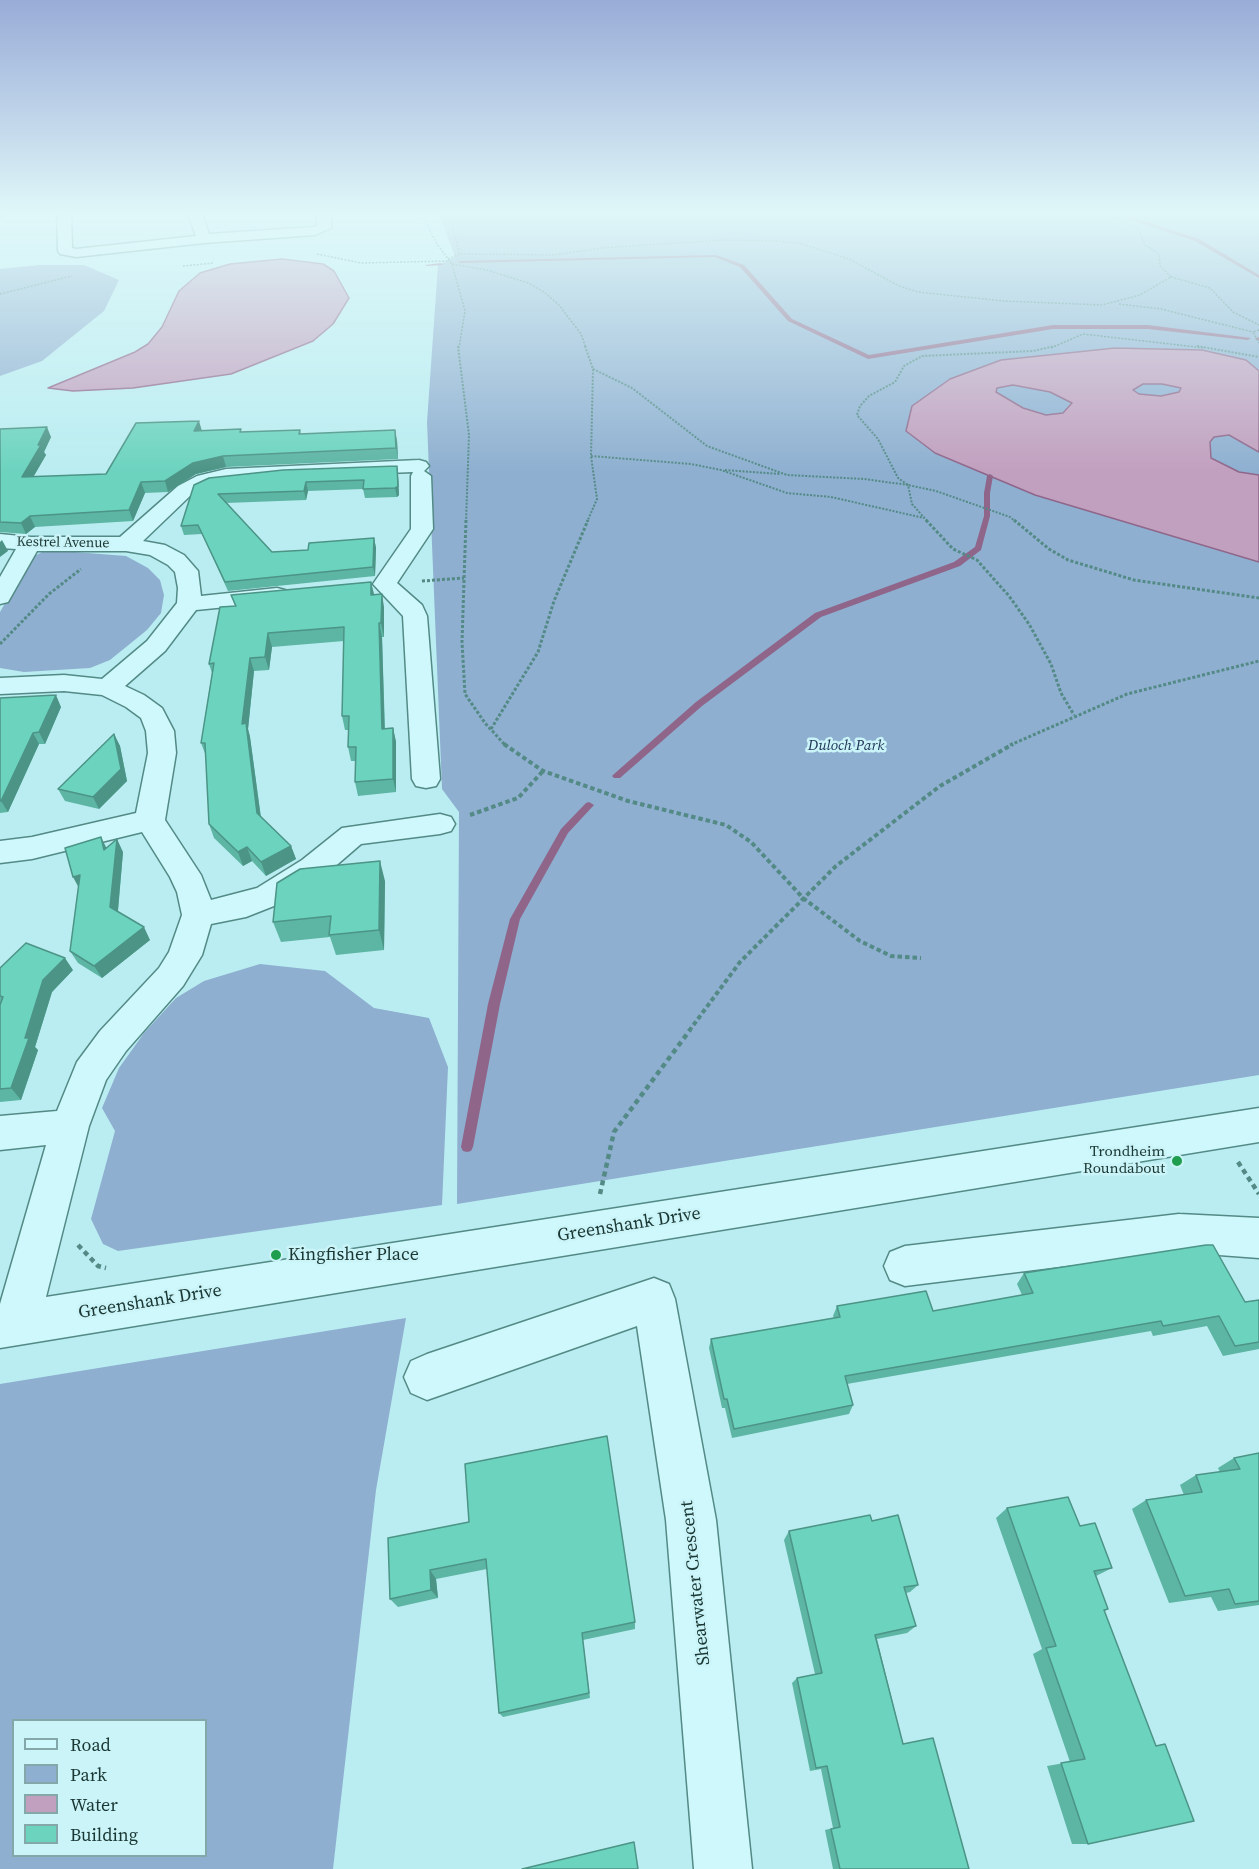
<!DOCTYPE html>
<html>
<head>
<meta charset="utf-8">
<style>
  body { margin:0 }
  #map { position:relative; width:1259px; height:1869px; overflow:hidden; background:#baedf1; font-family:"Source Serif 4",serif }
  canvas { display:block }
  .legend { position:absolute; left:12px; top:1719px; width:195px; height:138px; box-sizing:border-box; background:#caf4f8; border:2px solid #84a8a9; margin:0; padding:8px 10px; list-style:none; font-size:18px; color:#1a3733 }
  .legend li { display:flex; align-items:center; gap:12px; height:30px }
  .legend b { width:30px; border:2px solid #84a8a9 }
</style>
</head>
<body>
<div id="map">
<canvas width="1259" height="1869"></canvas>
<ul class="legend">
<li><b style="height:8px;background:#cef8fc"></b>Road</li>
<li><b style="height:16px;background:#8eafd0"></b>Park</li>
<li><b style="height:16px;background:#c19fbe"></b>Water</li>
<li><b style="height:16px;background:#6cd3bf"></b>Building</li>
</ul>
</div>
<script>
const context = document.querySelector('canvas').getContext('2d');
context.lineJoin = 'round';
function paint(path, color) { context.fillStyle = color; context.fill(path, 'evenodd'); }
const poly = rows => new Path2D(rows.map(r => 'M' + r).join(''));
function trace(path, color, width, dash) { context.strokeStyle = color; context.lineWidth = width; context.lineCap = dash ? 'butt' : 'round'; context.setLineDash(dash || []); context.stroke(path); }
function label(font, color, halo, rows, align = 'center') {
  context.font = font + ' "Source Serif 4",serif'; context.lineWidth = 5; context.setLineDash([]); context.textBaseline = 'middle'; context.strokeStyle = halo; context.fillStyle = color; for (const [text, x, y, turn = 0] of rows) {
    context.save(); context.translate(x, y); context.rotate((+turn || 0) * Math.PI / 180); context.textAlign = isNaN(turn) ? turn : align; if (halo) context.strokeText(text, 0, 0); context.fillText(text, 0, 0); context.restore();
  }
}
paint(poly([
  [438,211,1259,211,1259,1075,457,1204,459,812,442,789,427,422,438,265,455,257],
  [40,265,84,265,119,280,104,311,42,361,0,376,0,269],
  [62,551,126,556,148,568,160,580,164,595,161,613,147,630,110,660,90,668,24,672,0,668,0,612,31,558,42,552],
  [260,964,325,971,374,1008,429,1018,448,1067,442,1205,118,1251,103,1244,91,1219,115,1131,102,1108,119,1068,144,1033,176,998,204,981],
  [406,1318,376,1490,333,1869,0,1869,0,1384],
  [14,1720,206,1720,206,1856,14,1856]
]), '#8eafd0');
const water = poly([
  [282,259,323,264,334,271,349,298,333,324,313,341,231,374,133,388,73,391,48,388,135,352,148,344,162,327,179,291,200,273,230,264,282,259],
  [1115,348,1202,350,1246,360,1259,371,1259,452,1229,435,1214,437,1210,442,1211,458,1239,472,1259,475,1259,562,1035,495,935,453,906,431,912,406,950,379,1001,360,1115,348],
  [1143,384,1162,384,1181,388,1179,392,1161,396,1139,394,1133,390,1143,384],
  [1013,385,1050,392,1072,403,1063,413,1046,415,1023,408,996,392,997,388,1013,385]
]);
paint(water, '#c19fbe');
trace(water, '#8f668a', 1.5);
paint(poly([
  [1002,211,1042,211,1111,215,1109,216,1002,211],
  [1259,213,1259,215,1131,217,1199,239,1259,275,1259,278,1195,241,1128,219,1129,217,1114,216,1259,213],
  [716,255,744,265,792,319,869,355,1053,325,1148,325,1251,338,1248,340,1148,329,1053,329,868,359,788,321,740,267,715,257,460,263,458,262,460,261,716,255],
  [441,263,443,265,427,266,425,265,441,263],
  [1259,337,1259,341,1255,339,1256,338,1259,337],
  [990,474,993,476,990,493,990,516,981,550,960,566,821,617,702,706,620,778,614,778,612,776,614,774,696,702,815,613,954,562,975,547,984,516,984,493,987,476,990,474],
  [589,802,594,805,568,833,520,919,500,1004,473,1147,471,1151,467,1152,463,1151,461,1147,488,1004,510,919,561,829,586,803,589,802]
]), '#8f668a');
const minor = poly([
  [0,211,14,211,0,216,0,211],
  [57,211,71,211,72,248,76,249,196,236,187,211,201,211,209,234,313,227,317,226,317,211,331,211,331,228,315,235,204,243,76,257,60,254,58,251,57,211],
  [419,460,426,462,429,466,424,471,431,476,433,529,397,583,422,605,427,616,440,779,436,786,426,788,416,786,412,779,403,616,373,584,411,529,411,476,413,472,285,477,211,485,192,494,143,541,165,545,184,555,198,571,201,596,277,588,285,590,289,595,285,600,277,602,196,610,165,651,125,686,144,695,162,708,174,731,176,753,165,820,201,875,211,900,257,888,302,860,342,828,440,814,451,817,455,824,451,831,440,834,361,844,324,876,279,904,246,917,211,924,202,955,183,986,126,1051,106,1080,89,1126,46,1297,1259,1108,1259,1142,0,1348,0,1304,46,1145,0,1150,0,1116,57,1111,77,1062,100,1031,159,968,169,952,182,915,177,892,170,877,142,832,32,859,0,863,0,841,32,837,136,813,148,753,146,731,141,718,126,707,102,695,64,691,0,694,0,678,64,675,102,679,147,641,177,603,178,588,175,572,168,565,150,555,126,551,37,551,8,602,0,604,0,577,16,549,0,548,0,534,30,537,120,537,178,486,197,476,226,469,419,460],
  [1179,1214,1259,1218,1259,1258,1179,1252,905,1286,890,1280,884,1266,890,1252,905,1246,1179,1214],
  [654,1278,669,1284,675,1299,716,1520,752,1869,694,1869,666,1520,637,1326,427,1400,411,1393,404,1377,411,1361,427,1354,654,1278]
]);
trace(minor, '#538a85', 3);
trace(poly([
  [420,211,437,244,452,264,465,311,459,348],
  [448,211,460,254],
  [317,254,361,263,449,261],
  [448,259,460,254,554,255,602,248,724,240,777,241,799,243,849,259,899,286,918,292,1003,301,1102,305,1140,295,1171,277,1160,266,1159,254,1145,245,1138,228,1113,217,1114,211],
  [452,264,487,270,528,283,544,292,559,305,581,334,586,348],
  [183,266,214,263],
  [1171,277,1210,288,1233,312,1259,325],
  [0,294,72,276],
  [1119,304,1161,309,1253,332],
  [1259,330,1253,332,1259,343],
  [1051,348,1083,334,1205,348]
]), '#538a85', 1.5, [2, 1.5]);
trace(poly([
  [458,346,469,435,466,522],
  [585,346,593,369,591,456,597,499,587,522],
  [1197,346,1259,357],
  [593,369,632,388,707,446,787,475,864,479,908,485,912,504,928,522],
  [591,456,691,464,721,470,787,493,831,497,924,518],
  [725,470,781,474],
  [1016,522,1010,517,936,491,908,485,898,478,878,439,857,415,860,406,869,396,895,382,904,366,922,356,1033,351,1055,346]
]), '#538a85', 2, [2, 1.5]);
trace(poly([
  [466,520,462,642,465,694,485,723,505,745],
  [926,520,953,549,977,560,1009,596,1029,624,1051,664,1061,693,1074,715],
  [1014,520,1049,549,1068,560,1134,580,1259,598],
  [422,581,464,578],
  [0,644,49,594,81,569],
  [491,729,538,652,554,601,588,520],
  [1010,745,1127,694,1259,661]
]), '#538a85', 3, [3, 2]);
trace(poly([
  [504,744,543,771,628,801,726,825,751,842,803,898,860,941,891,956,921,958],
  [470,815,518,798,543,771],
  [689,1031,740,962,836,866,940,786,1013,744]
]), '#538a85', 4, [4.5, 3]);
trace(poly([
  [1238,1162,1259,1194],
  [600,1194,614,1132,690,1030],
  [78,1245,98,1266,106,1268]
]), '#538a85', 4.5, [5, 4]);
paint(minor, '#cef8fc');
paint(poly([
  [0,429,51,437,44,452,46,455,33,477,106,474,202,431,242,432,300,430,301,434,397,440,398,459,226,467,196,474,168,492,145,493,133,521,35,527,26,534,0,532],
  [397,466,398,475,399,495,397,497,365,498,363,489,308,491,306,500,226,503,272,552,308,550,374,538,376,548,375,576,228,591,202,534,184,535,181,526,194,485],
  [371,582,374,594,384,607,384,637,382,637,385,729,393,728,396,742,396,792,358,796,355,782,355,761,351,761,348,747,349,730,345,730,342,716,344,641,272,647,269,670,254,671,248,729,250,737,261,817,291,846,296,859,266,876,252,861,243,866,214,838,209,824,206,756,201,743,212,673,209,664,235,606,231,595],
  [0,698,61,707,45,744,39,744,8,812,0,813],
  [114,734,120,746,127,781,99,809,65,801,58,789],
  [107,848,123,852,118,912,150,940,102,978,78,963,70,951],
  [385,881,384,950,336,955,330,937,281,942,273,922],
  [0,968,73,970,52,992,35,1047,38,1050,21,1100,0,1102],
  [1024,1273,1245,1302,1259,1300,1259,1349,1223,1356,1207,1326,1153,1336,1151,1331,847,1384,853,1405,849,1414,732,1438,725,1408,722,1408,709,1348,711,1339,834,1318,833,1316,837,1306,933,1311,1022,1295,1017,1284],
  [1259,1453,1259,1605,1218,1611,1211,1597,1169,1603,1132,1509,1146,1500,1184,1495,1180,1485,1196,1475,1220,1472,1218,1468,1234,1458],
  [1007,1508,1080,1526,1112,1568,1096,1576,1108,1609,1105,1611,1088,1844,1072,1844,1047,1766,1070,1762,1033,1654,1042,1649,996,1518],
  [872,1521,918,1585,910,1592,906,1593,916,1626,907,1633,877,1639,903,1744,969,1869,833,1869,825,1830,833,1828,821,1769,810,1771,792,1683,797,1678,815,1674,784,1540,789,1531],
  [469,1522,635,1622,635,1629,583,1640,590,1698,503,1717,499,1713,487,1569,436,1579,438,1598,398,1607,390,1599]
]), '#5db5a4');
paint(poly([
  [199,421,202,431,194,431],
  [47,427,51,437,44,452,46,455,27,488,22,477],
  [395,430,397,440,398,459,396,448],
  [223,456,226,467,196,474,168,492,165,481,193,463],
  [397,466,398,475,399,495,397,497,395,488],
  [141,482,145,493,133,521,129,510],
  [306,482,308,491,306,500,304,491],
  [30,516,35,527,26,534,21,523],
  [374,538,376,548,375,576,373,567],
  [2,540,8,551,0,557,0,542],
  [371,582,374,595,371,595],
  [382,594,384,607,384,637,381,623],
  [379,623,382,637,385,743,382,729],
  [268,633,272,647,269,670,265,657],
  [250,658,254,671,248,729,250,737,262,827,257,813,242,724],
  [56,695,61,707,45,744,39,732],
  [393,728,396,742,396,792,393,779],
  [33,733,39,744,8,812,1,801],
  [114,734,120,746,127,781,99,809,93,797],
  [101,837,107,849,104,850],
  [117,839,123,852,117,920,110,907],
  [291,846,296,859,266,876,261,862],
  [247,847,252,861,243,866,238,852],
  [380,861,385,881,384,950,379,930],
  [80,875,80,890,73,877],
  [144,927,150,940,102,978,94,966],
  [65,958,73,970,52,992,35,1047,38,1050,21,1100,11,1088,25,1038,43,980],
  [430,1570,436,1579,438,1598,431,1590]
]), '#4c9486');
const building = poly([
  [199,421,194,431,241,429,240,432,300,430,299,434,395,430,396,448,223,456,193,463,165,481,141,482,129,510,30,516,21,523,0,522,0,429,47,427,38,445,41,445,22,477,106,474,136,423,199,421],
  [397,466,398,486,395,488,363,489,364,480,306,482,304,491,218,494,272,552,308,550,309,543,374,538,373,567,225,582,198,525,181,526,194,485,209,478,283,470,397,466],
  [371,582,371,595,382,594,381,623,379,623,382,729,393,728,393,779,355,782,356,747,348,747,349,716,342,716,344,627,268,633,265,657,250,658,242,724,246,723,257,813,291,846,261,862,247,847,238,852,209,824,205,743,201,743,214,663,209,664,220,607,236,606,231,595,371,582],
  [56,695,39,732,33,733,1,801,0,801,0,698,56,695],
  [114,734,121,769,93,797,58,789,114,734],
  [101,837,104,850,117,839,110,907,144,927,94,966,70,951,80,875,73,877,65,848,101,837],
  [380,861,379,930,329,935,331,916,273,922,277,883,300,869,380,861],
  [26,943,65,958,43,980,25,1038,29,1038,11,1088,0,1089,0,1005,3,997,0,996,0,968,26,943],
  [1206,1245,1213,1245,1245,1302,1259,1300,1259,1342,1235,1346,1219,1316,1163,1326,1161,1321,845,1376,853,1405,734,1429,727,1399,724,1399,711,1339,840,1317,837,1306,926,1291,933,1311,1033,1293,1024,1273,1206,1245],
  [607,1436,635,1622,582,1633,589,1693,499,1713,486,1559,430,1570,431,1590,390,1599,388,1538,469,1522,465,1464,607,1436],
  [1259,1453,1259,1601,1235,1604,1229,1589,1185,1596,1146,1500,1202,1492,1196,1475,1240,1469,1234,1458,1259,1453],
  [1068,1497,1080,1526,1095,1523,1112,1568,1094,1571,1108,1609,1104,1610,1156,1746,1165,1744,1194,1821,1088,1844,1061,1763,1085,1759,1046,1648,1056,1646,1007,1508,1068,1497],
  [870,1515,872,1521,898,1515,918,1585,904,1587,916,1626,875,1635,903,1744,933,1738,969,1869,840,1869,831,1829,840,1827,827,1766,816,1768,797,1678,822,1673,789,1531,870,1515],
  [634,1842,638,1869,522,1869,634,1842]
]);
paint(building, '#6cd3bf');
trace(building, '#4c9486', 1.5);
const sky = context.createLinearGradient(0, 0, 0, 473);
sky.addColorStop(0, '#98acd7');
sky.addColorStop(0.45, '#e0f7f9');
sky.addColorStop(1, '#e0f7f900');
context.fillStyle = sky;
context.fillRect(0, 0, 1259, 473);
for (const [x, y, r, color] of [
  [1177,1161,6,"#1e9e4e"],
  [276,1255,6,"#1e9e4e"]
]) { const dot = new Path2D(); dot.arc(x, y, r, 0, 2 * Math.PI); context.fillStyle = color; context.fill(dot); trace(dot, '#caf4f8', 2); }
label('14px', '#1a3733', '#caf4f8', [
  ["Kestrel Avenue",63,543,1]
]);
label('italic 15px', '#1e3255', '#caf4f8', [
  ["Duloch Park",846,746]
]);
label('15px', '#1a3733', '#caf4f8', [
  ["Trondheim",1165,1152],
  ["Roundabout",1165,1169]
], 'right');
label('18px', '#1a3733', '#caf4f8', [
  ["Greenshank Drive",629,1225,-9],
  ["Greenshank Drive",150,1302,-9],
  ["Shearwater Crescent",696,1583,-96]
]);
label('18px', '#1a3733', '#caf4f8', [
  ["Kingfisher Place",288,1255]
], 'left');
</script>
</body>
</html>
